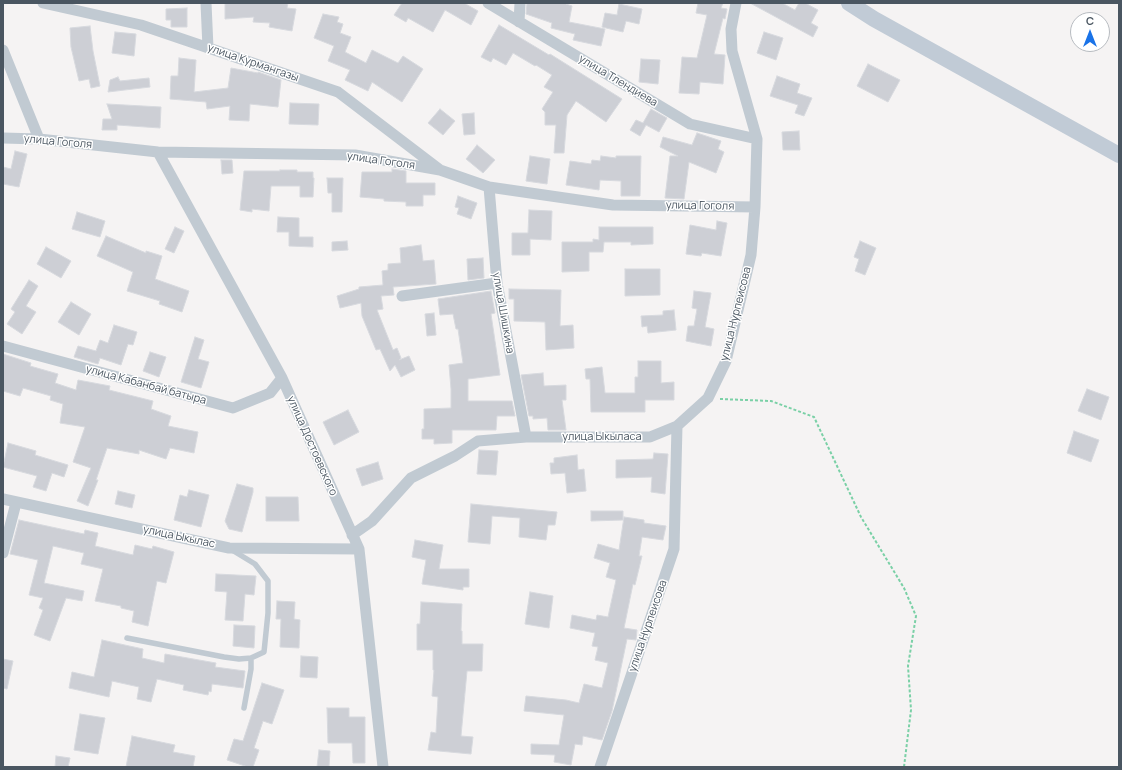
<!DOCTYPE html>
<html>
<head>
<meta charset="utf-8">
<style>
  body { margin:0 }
  #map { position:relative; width:1122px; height:770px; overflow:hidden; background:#f5f3f3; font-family:Manrope,sans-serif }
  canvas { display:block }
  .frame { position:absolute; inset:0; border:4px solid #4a5661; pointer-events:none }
  .north { position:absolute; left:1070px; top:12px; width:40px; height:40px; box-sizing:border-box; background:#fff; border:1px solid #b7bbc0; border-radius:50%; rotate:0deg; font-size:11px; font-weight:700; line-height:16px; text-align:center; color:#4a5661 }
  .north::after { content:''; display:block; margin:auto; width:14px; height:18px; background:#1a73e8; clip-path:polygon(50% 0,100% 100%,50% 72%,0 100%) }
</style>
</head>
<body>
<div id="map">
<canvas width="1122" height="770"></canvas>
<div class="frame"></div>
<div class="north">С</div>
</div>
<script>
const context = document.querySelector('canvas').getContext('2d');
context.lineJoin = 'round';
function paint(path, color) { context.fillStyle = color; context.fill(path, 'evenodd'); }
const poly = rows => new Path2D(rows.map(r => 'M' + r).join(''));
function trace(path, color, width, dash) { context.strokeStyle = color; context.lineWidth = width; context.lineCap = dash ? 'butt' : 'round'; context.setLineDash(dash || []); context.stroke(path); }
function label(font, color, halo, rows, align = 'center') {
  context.font = font + ' Manrope,sans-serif'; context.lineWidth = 3; context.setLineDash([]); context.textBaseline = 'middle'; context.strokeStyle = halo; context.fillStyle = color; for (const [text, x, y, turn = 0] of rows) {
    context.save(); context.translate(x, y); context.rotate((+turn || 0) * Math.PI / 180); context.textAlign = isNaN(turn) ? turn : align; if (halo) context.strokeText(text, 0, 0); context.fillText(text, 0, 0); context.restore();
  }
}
const building = poly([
  [225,3,288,3,287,8,296,9,292,31,269,27,270,23,253,22,254,17,225,19,225,3],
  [402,3,464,3,478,11,471,25,445,10,433,32,408,18,406,22,394,15,402,3],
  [527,3,566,3,566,4,572,6,569,22,605,29,601,46,573,40,575,34,551,28,552,23,526,14,527,3],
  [698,3,723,3,721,8,727,9,725,19,723,18,714,54,725,55,723,84,700,82,699,94,679,93,682,57,697,58,707,15,696,13,698,3],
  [750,3,782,3,795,10,799,3,805,3,818,10,811,23,818,27,813,37,750,3],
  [619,4,642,9,639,24,626,21,623,32,602,27,605,13,617,15,619,4],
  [187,8,187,27,171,27,171,20,166,20,166,9,187,8],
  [323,14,339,17,337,22,343,24,340,33,351,37,345,52,366,63,372,50,398,63,403,56,423,69,402,102,372,82,368,91,345,80,350,70,328,61,334,46,314,38,323,14],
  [499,25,549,55,550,54,622,99,606,122,576,101,567,115,564,153,554,153,556,125,545,125,545,112,542,109,553,92,544,87,552,75,536,65,535,66,513,53,506,65,493,58,491,62,481,57,499,25],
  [90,26,93,51,100,86,91,88,89,79,79,81,71,47,70,28,90,26],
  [115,32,136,34,134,56,112,53,115,32],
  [764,32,783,38,776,60,757,53,764,32],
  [179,58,196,60,194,92,228,88,231,68,258,73,258,72,281,80,278,107,250,104,249,121,229,120,230,106,207,109,206,102,170,99,171,76,178,76,179,58],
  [641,59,660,60,658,84,639,82,641,59],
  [868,64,900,80,888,102,857,86,868,64],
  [777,76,800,84,797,93,812,98,804,116,795,113,798,105,770,96,777,76],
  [118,77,120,81,149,78,150,87,108,92,110,80,118,77],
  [290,103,319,104,318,125,289,124,290,103],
  [107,104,161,107,160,128,117,125,117,130,102,130,103,119,112,119,107,104],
  [440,109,455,121,443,135,428,123,440,109],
  [651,109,667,118,659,132,646,125,640,136,630,130,636,120,643,123,651,109],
  [474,113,475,134,464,135,462,114,474,113],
  [799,131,800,150,783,150,782,132,799,131],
  [697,133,721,141,718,149,724,152,716,173,689,162,684,199,665,198,670,156,678,156,660,147,663,137,692,145,697,133],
  [477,145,495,160,483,173,466,159,477,145],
  [15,151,27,154,19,187,3,184,3,167,11,169,15,151],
  [530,156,550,159,547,184,526,181,530,156],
  [601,156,616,158,616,156,641,156,640,196,621,196,621,181,600,180,599,190,566,185,570,161,591,164,592,160,600,161,601,156],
  [221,160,232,160,233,173,222,174,221,160],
  [392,169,406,171,406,183,435,183,435,195,423,195,423,206,406,206,406,202,384,201,384,199,360,197,362,172,392,172,392,169],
  [280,170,297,170,297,172,313,172,313,178,314,178,313,197,300,197,300,186,271,186,269,211,252,209,252,212,240,210,244,171,280,171,280,170],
  [327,178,343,178,342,212,332,212,332,193,328,193,327,178],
  [458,196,477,203,471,219,457,214,459,208,455,207,458,196],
  [529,210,552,211,551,240,530,239,530,255,512,255,512,233,528,233,529,210],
  [77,212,105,221,100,237,72,229,77,212],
  [278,217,299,218,299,237,313,237,313,247,289,246,289,232,277,232,278,217],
  [717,221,727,223,721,256,702,253,701,256,686,254,690,225,716,230,717,221],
  [175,227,184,231,174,253,165,249,175,227],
  [599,227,653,227,653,244,631,245,631,242,604,242,603,252,589,252,589,271,562,272,562,242,593,242,593,239,599,240,599,227],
  [106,236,146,253,146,251,162,256,155,279,189,291,182,312,159,304,160,301,127,291,133,272,97,256,106,236],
  [347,241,348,250,332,251,332,242,347,241],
  [860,241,876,248,865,275,855,271,859,259,854,257,860,241],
  [421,245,423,261,434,260,436,284,393,287,394,295,381,296,383,309,377,310,393,350,397,348,401,358,399,360,409,356,415,370,401,377,395,365,390,371,380,349,376,350,362,316,361,303,340,308,337,296,359,289,359,287,383,285,382,271,388,270,388,264,401,263,400,248,421,245],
  [46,247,71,261,61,278,37,264,46,247],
  [483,258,484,278,468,280,467,259,483,258],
  [625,269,660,269,660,295,625,296,625,269],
  [29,280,38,286,26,306,36,312,22,334,7,324,15,312,11,309,29,280],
  [509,289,561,290,560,326,573,325,574,348,546,350,545,322,514,321,514,299,509,299,509,289],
  [491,291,495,313,491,314,500,375,468,379,468,401,512,401,515,416,497,416,496,430,452,430,452,443,434,444,434,439,422,439,422,429,424,429,424,409,451,408,451,389,449,365,463,363,458,329,456,329,453,314,440,315,438,299,491,291],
  [694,291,711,293,705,327,714,329,711,346,686,341,688,326,694,326,697,309,692,308,694,291],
  [71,302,91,314,79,335,58,322,71,302],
  [674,310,676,330,648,333,647,326,642,327,641,316,663,315,663,311,674,310],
  [434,313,436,335,427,336,425,314,434,313],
  [114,325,137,332,133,345,128,344,121,365,100,358,98,364,74,357,78,346,96,351,100,340,108,343,114,325],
  [195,337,204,340,198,359,209,362,201,388,181,382,195,337],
  [150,352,166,357,159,377,143,371,150,352],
  [3,354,31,363,30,366,58,374,55,383,76,390,78,380,110,386,109,390,153,401,151,409,171,416,168,426,198,432,194,453,170,448,166,459,139,450,139,454,107,448,96,480,98,480,88,506,77,501,91,468,73,462,85,427,60,423,63,404,50,400,51,396,23,388,20,396,3,391,3,354],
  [638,361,661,361,661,383,674,382,674,400,645,400,645,412,591,412,590,379,586,379,585,369,602,367,605,393,635,393,635,377,638,377,638,361],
  [543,373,544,386,566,385,566,400,562,400,566,430,548,430,547,418,533,419,533,416,529,416,521,375,543,373],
  [1087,389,1109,397,1101,420,1078,411,1087,389],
  [348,410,359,432,334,445,323,422,348,410],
  [1074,431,1099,440,1091,462,1067,453,1074,431],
  [8,443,36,451,35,455,68,465,64,477,52,473,46,491,33,487,37,476,3,467,8,443],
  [479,450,498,451,496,475,477,474,479,450],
  [654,453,668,454,665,494,651,492,652,477,616,478,616,460,653,459,654,453],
  [577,455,578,470,584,469,586,491,567,493,565,473,551,474,550,463,554,463,554,458,577,455],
  [378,462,383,479,362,486,356,469,378,462],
  [237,484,253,488,253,492,242,532,229,529,225,521,237,484],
  [189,490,209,495,201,527,174,520,180,495,187,497,189,490],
  [118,491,135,495,132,508,115,504,118,491],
  [266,497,298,497,299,521,266,521,266,497],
  [471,504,557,512,555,525,548,525,546,540,519,537,520,518,492,516,490,544,468,542,471,504],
  [591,511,623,511,623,520,591,521,591,511],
  [624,517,644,520,644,523,666,526,663,540,642,537,639,556,642,556,635,585,633,584,624,628,637,630,636,640,627,639,612,711,602,740,583,736,582,745,575,744,571,765,554,762,555,755,531,754,531,744,559,745,564,715,524,711,526,696,566,700,579,703,584,684,602,688,608,663,595,660,598,647,592,646,595,633,570,628,572,615,596,620,597,615,608,617,616,580,606,577,610,563,594,558,598,544,619,550,624,517],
  [19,520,84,534,85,530,98,533,95,546,133,555,135,545,152,549,153,546,174,552,166,583,157,581,148,626,132,622,134,611,121,608,121,606,95,601,103,569,81,564,84,553,53,546,44,583,84,591,82,601,66,598,50,641,34,635,43,610,39,608,43,598,29,595,38,560,10,554,19,520],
  [415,540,443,545,439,569,469,569,469,587,463,587,463,590,422,584,426,560,412,557,415,540],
  [216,574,256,576,254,595,245,594,243,621,225,620,227,592,215,591,216,574],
  [530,592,553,596,549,628,525,624,530,592],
  [277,601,295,602,294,619,300,620,299,648,280,647,281,619,276,619,277,601],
  [421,602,462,604,461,631,462,631,462,644,483,644,482,671,467,671,461,736,473,737,471,754,428,750,431,732,436,733,438,697,432,696,434,670,433,670,433,650,417,650,417,624,420,624,421,602],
  [234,625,255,626,254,648,233,646,234,625],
  [102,640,143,649,142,658,164,663,165,654,216,663,215,667,245,671,243,688,212,684,211,692,209,691,208,695,183,690,184,685,157,679,151,702,137,699,139,687,112,681,109,697,69,688,72,672,94,677,102,640],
  [301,656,318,657,317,678,300,677,301,656],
  [3,659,13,661,7,689,3,688,3,659],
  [262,683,284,690,272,724,263,721,254,748,259,750,253,767,248,767,227,760,234,739,243,741,262,683],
  [327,708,349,708,349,717,365,717,365,763,353,763,352,743,328,743,327,708],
  [80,714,105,718,98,754,74,750,80,714],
  [132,736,175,745,173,752,195,756,193,767,126,767,132,736],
  [319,750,330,751,329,767,317,767,319,750],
  [56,756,70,758,68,767,55,767,56,756]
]);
paint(building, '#cdcfd5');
trace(building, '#d7d9de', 1);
trace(poly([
  [720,399,771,401,814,417,861,517,904,588,916,616,908,666,911,710,904,767]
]), '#7ad0a6', 2, [3, 2]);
trace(poly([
  [127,638,224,657,239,659,251,658,264,652,268,613,268,581,255,564,232,550],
  [244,708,251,669,251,658]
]), '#c1cad2', 5.5);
trace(poly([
  [43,3,141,25,338,92,439,169],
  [206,3,208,48],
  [488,3,690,124,757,139],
  [519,22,520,3],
  [3,50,39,139],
  [3,138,39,139,158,152,355,155,440,170,489,187,613,205,755,207],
  [158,152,282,378,359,549,383,767],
  [489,187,497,283,526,437],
  [402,296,497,283],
  [3,346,233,408,270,393,282,378],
  [3,499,229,548,359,549],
  [352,535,372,521,411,478,455,456,478,441,526,437,650,437,677,426],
  [3,553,16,503],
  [600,767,674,549,677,426,708,398,726,361,751,255,755,207,757,139,732,51,731,29,736,3]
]), '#c1cad2', 11);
trace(poly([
  [849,3,874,19,1119,155]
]), '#c1cbd6', 16);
label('11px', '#4a5661', '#fff', [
  ["улица Курмангазы",253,63,19],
  ["улица Тлендиева",618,81,31],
  ["улица Гоголя",58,142,5],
  ["улица Гоголя",381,161,8],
  ["улица Гоголя",700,206,1],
  ["улица Шишкина",503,313,80],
  ["улица Нурпеисова",736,314,-76],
  ["улица Кабанбай батыра",146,385,15],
  ["улица Ыкыласа",602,437],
  ["улица Достоевского",312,446,66],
  ["улица Ыкылас",179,537,12],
  ["улица Нурпеисова",648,626,-71]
]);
</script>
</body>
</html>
